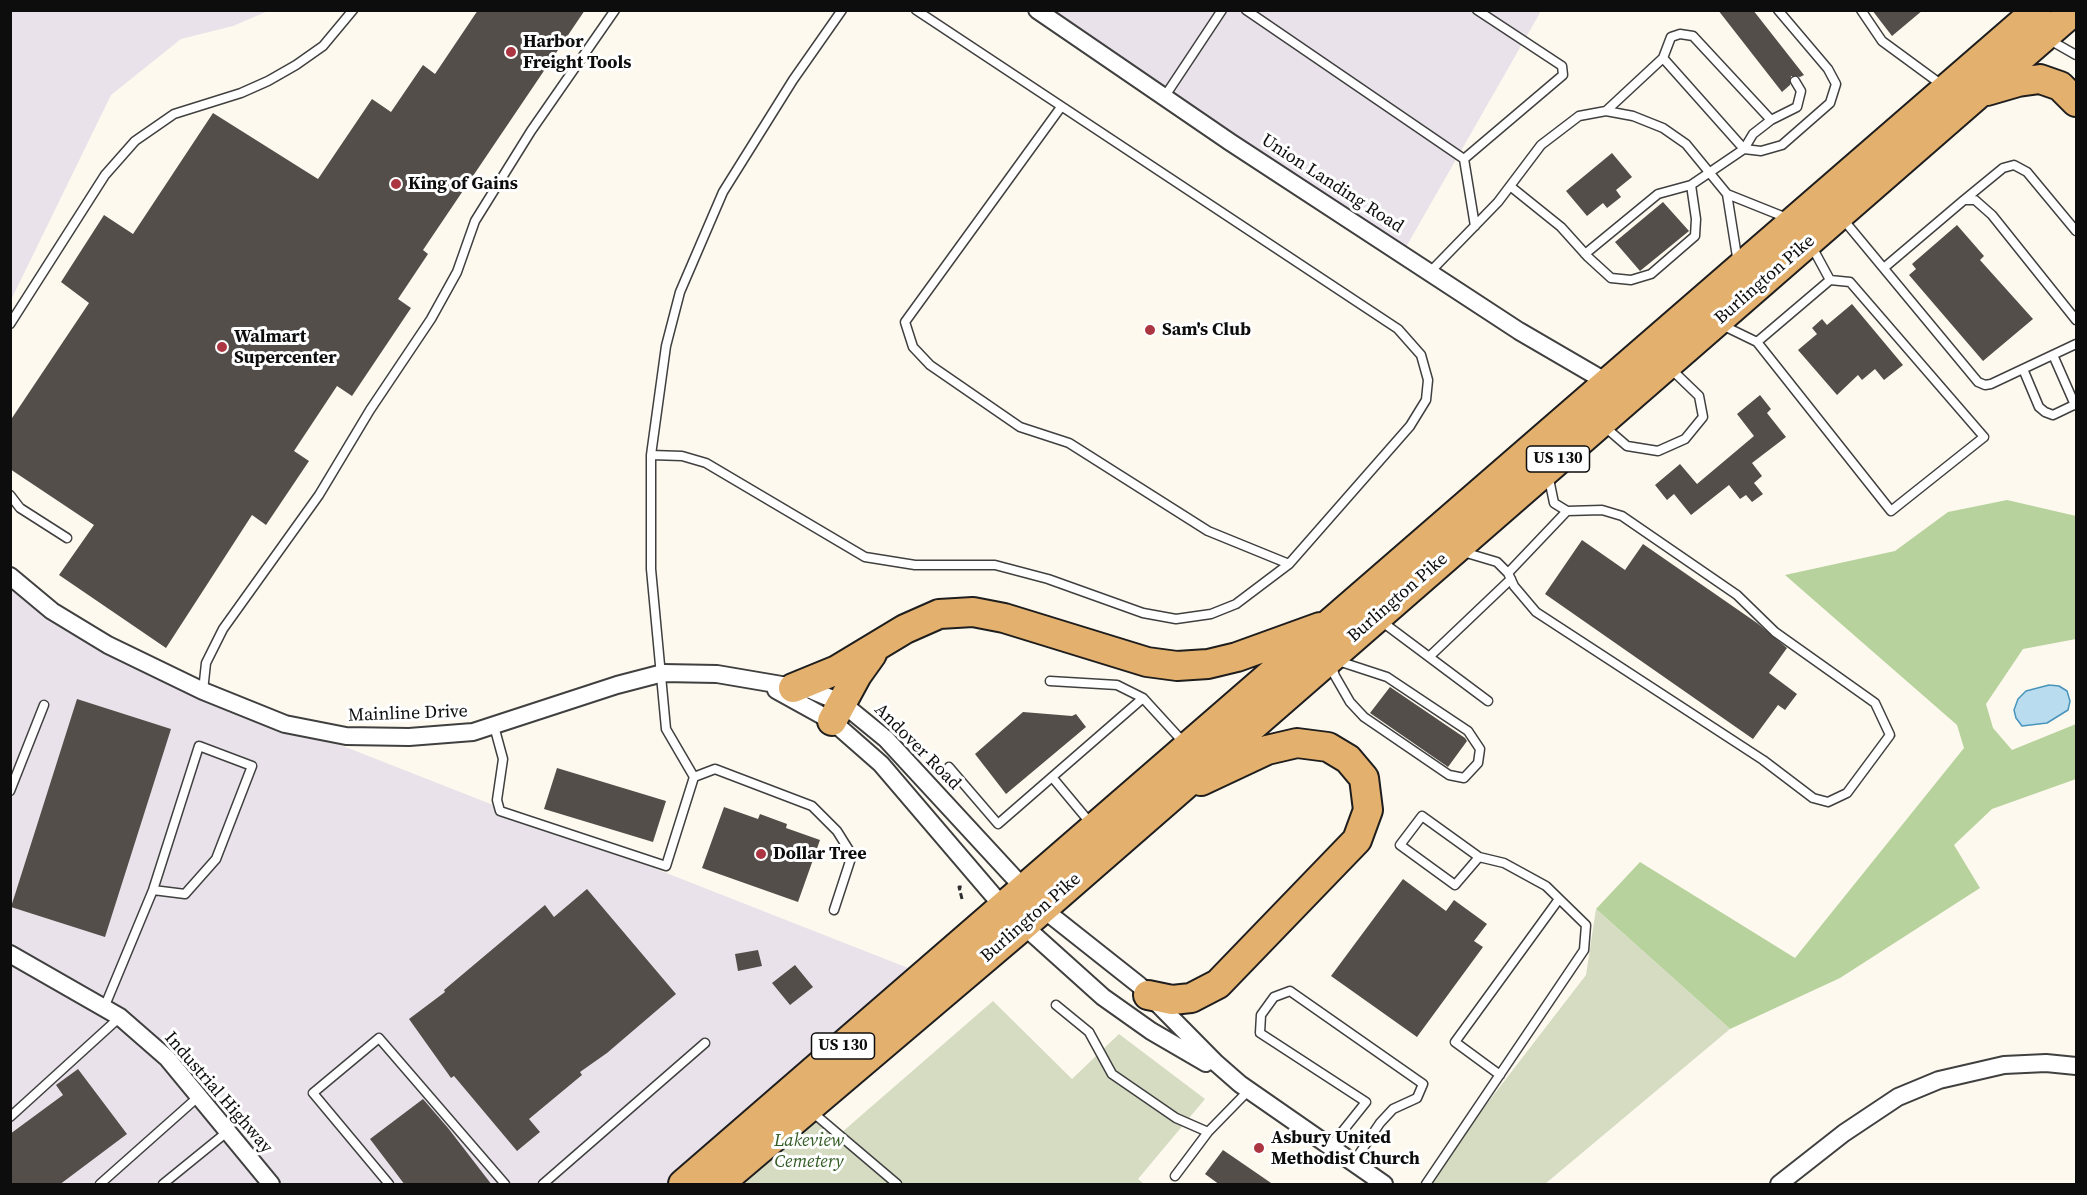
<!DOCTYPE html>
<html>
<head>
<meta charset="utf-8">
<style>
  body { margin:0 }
  #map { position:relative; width:2087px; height:1195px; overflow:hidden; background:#fdf9ee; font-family:"Source Serif 4",serif }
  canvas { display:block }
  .frame { position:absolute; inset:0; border:12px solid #0d0d0d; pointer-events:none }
</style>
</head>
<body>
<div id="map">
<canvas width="2087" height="1195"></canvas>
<div class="frame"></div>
</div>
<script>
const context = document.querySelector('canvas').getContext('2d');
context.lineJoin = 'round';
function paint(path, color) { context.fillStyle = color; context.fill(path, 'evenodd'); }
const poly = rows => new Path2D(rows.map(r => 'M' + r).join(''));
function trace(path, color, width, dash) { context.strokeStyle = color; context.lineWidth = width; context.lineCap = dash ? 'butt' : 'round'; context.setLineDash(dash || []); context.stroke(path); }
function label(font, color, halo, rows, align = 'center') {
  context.font = font + ' "Source Serif 4",serif'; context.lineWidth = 6; context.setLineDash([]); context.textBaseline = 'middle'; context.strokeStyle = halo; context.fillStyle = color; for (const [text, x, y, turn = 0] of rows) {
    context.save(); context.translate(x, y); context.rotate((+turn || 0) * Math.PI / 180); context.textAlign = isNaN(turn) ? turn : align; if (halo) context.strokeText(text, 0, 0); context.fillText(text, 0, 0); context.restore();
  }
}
paint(poly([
  [11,10,268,11,233,26,181,39,111,95,11,300],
  [1037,11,1541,11,1402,254],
  [10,576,203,691,926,975,683,1184,11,1184]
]), '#e9e2ea');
paint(poly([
  [2007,500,2076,516,2076,639,2023,649,1986,704,1993,728,2012,750,2076,724,2076,779,1992,809,1954,845,1980,888,1840,978,1730,1029,1596,909,1640,862,1795,958,1964,748,1957,725,1785,575,1895,551,1948,512]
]), '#b7d29d');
paint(poly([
  [1596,909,1730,1029,1545,1184,1425,1184,1586,975],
  [993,1001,1072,1079,1119,1034,1205,1099,1138,1179,1144,1184,719,1184,807,1108,841,1133]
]), '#d5dcc2');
const water = poly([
  [2049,685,2059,686,2067,691,2070,701,2068,710,2047,723,2022,726,2016,718,2014,710,2018,699,2026,691,2049,685]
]);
paint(water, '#b9ddee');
trace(water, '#4994bc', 1.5);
paint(poly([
  [478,10,585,10,423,250,428,254,398,299,411,308,352,396,337,386,294,451,309,461,266,525,252,515,166,648,59,575,94,525,10,469,10,421,89,303,61,282,104,215,133,234,213,113,318,179,372,99,391,112,423,65,435,74],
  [1718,10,1753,10,1804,75,1800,77,1791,76,1790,85,1782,92],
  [1872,10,1923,10,1892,36],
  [1612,153,1632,177,1616,190,1621,197,1607,208,1603,203,1587,216,1566,191],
  [1663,202,1689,231,1640,271,1615,242],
  [1957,225,1984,256,1980,260,2033,319,1983,361,1909,275,1916,269,1912,264],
  [1852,304,1903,365,1884,380,1875,369,1862,380,1858,375,1837,395,1798,350,1817,334,1812,328,1822,319,1827,325],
  [1760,395,1771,409,1767,413,1786,437,1752,463,1762,476,1754,483,1763,494,1752,502,1746,495,1740,499,1729,485,1691,515,1674,494,1667,500,1655,485,1680,464,1697,484,1754,436,1737,414],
  [1582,540,1625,570,1643,544,1757,623,1787,648,1769,673,1797,694,1785,710,1778,705,1753,739,1545,594],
  [1390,687,1465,738,1467,741,1448,767,1370,713],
  [77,699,171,729,105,937,11,907],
  [1023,712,1072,716,1076,714,1086,727,1006,794,975,754],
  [557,768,666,801,653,842,544,809],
  [724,807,758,819,760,814,787,824,786,828,820,840,798,902,702,868],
  [1403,879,1446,911,1454,900,1487,924,1474,941,1483,947,1417,1037,1331,976],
  [587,889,676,994,607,1053,580,1072,582,1075,529,1119,540,1132,517,1151,454,1076,451,1078,409,1019,445,992,444,990,545,905,554,917],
  [758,950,762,966,738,971,735,954],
  [795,965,813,987,790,1005,772,983],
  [78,1069,127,1134,59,1185,10,1185,10,1134,63,1095,56,1085],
  [423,1099,448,1128,492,1185,405,1185,370,1139],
  [1223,1150,1274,1185,1220,1185,1205,1174]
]), '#544e4a');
const service = poly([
  [1246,10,1464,159],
  [1861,10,1882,41,1942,85],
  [2048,39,2076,55],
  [1663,58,1744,149,1761,151,1782,145,1830,103,1836,84,1828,69,1778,10],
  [1165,96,1222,10],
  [1061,107,905,322,913,347,930,365,1020,427,1069,443,1208,531,1289,564],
  [1771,120,1797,107,1801,91,1795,81],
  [1510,186,1561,227,1588,257,1611,278,1631,280,1651,274,1695,236,1696,219,1691,185,1744,149,1753,134,1771,120,1693,36,1680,34,1671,37,1663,58,1606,111],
  [1964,200,2003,168,2014,165,2027,172,2076,231],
  [1842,218,1978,382,1985,385,1991,384,2076,344],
  [1475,226,1464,159,1563,75,1562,66,1477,10],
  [1585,254,1658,194,1691,185],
  [1738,263,1727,194,1787,218],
  [1885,267,1964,200,1975,200,1992,215,2076,320],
  [1429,273,1498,202,1541,145,1579,116,1606,111,1633,116,1663,128,1686,144,1727,194],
  [10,324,105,175,135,141,174,114,241,93,268,81,296,65,323,46,353,10],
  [1722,325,1757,342,1830,280,1811,245],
  [1757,342,1891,511,1984,437,1850,282,1830,280],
  [2053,355,2075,405],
  [2023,369,2039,407,2045,412,2053,415,2076,404],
  [1605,427,1627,446,1658,451,1685,439,1703,417,1699,396,1671,369],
  [651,455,682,456,706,463,865,557,915,565,995,565,1048,579,1143,613,1176,619,1211,614,1236,604,1289,564,1410,426,1426,400,1428,380,1421,355,1398,329,916,10],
  [10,495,20,508,67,538],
  [1460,551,1497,562,1508,573,1514,586,1536,612,1763,760,1813,798,1828,802,1847,793,1890,735,1875,703,1775,632,1737,595,1622,516,1602,510,1567,511,1554,503,1548,474],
  [1508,573,1567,511],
  [1381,621,1488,701],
  [1429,657,1511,579],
  [1329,658,1387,677,1468,731,1480,749,1478,763,1464,778,1449,775,1364,717,1350,702,1335,676,1329,658],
  [203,691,206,663,223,629,319,495,370,410,431,319,457,272,475,221,531,131,615,10],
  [1143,698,1185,744],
  [494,726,503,759,497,800,500,811,666,866,694,777,715,769,812,806,837,831,852,855,834,910],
  [949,767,998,824,1143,698,1117,685,1050,681],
  [694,777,666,729,651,569,651,455,666,346,680,292,723,192,793,80,842,10],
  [1052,777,1092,825],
  [10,791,44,705],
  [1056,1005,1089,1032,1112,1074,1176,1118,1208,1132],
  [104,1008,153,890,199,746,252,766,216,859,185,894,153,890],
  [1500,1075,1455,1042,1559,899],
  [811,1111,897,1184],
  [10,1117,120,1017],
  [1330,1147,1366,1102,1260,1033,1261,1015,1274,997,1290,991,1423,1084,1417,1098,1393,1109,1380,1123,1353,1163],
  [1175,1176,1208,1132,1249,1090],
  [100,1184,198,1097],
  [163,1184,227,1132],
  [389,1184,313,1093,379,1038,505,1184],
  [543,1184,705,1043],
  [1426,1184,1584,950,1586,925,1546,886,1504,863,1479,857,1422,816,1400,845,1455,885,1479,857]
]);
const minor = poly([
  [1037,10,1230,142,1519,331,1610,384],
  [10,576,52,611,108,645,203,691,285,724,346,736,409,737,473,732,617,685,663,673,717,674,811,690,842,703,886,739,1043,909,1139,985,1216,1063,1240,1084,1384,1184],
  [776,690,832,721,881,764,1004,908,1103,997,1151,1031,1206,1063],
  [10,954,120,1017,167,1058,271,1184],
  [1779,1184,1844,1133,1898,1097,1939,1080,2004,1065,2046,1063,2076,1066]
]);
const trunk = poly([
  [1987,91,2018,82,2040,79,2060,86,2076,102],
  [793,688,837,670,905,629,939,614,973,612,1004,618,1147,662,1177,666,1208,664,1237,657,1320,627],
  [832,721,857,675,872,654],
  [1148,995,1172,1000,1191,998,1218,984,1357,840,1368,810,1364,778,1348,759,1328,747,1297,743,1267,750,1201,781],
  [683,1184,2037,10],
  [719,1184,1023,926,2075,10]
]);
trace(service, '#404040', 11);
trace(minor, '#404040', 20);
trace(trunk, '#1e1e1e', 32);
trace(poly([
  [962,899,959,887,963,887]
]), '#2f2f2f', 3, [6, 3]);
trace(service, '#fff', 8);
trace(minor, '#fff', 16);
trace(trunk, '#e4b06e', 28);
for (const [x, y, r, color] of [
  [511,52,6,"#ab3641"],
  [396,184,6,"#ab3641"],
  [1150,330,6,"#ab3641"],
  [222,347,6,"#ab3641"],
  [761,854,6,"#ab3641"],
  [1259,1148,6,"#ab3641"]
]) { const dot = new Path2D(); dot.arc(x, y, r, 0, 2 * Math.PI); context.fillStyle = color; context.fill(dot); trace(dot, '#fff', 2); }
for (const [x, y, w] of [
  [1558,459,63],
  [843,1046,63]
]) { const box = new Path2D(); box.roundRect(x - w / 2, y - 13, w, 26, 4.5); context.fillStyle = '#fff'; context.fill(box); trace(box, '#0d0d0d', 1.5); }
label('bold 16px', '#0d0d0d', null, [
  ["US 130",1558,459],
  ["US 130",843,1046]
]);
label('bold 18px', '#0d0d0d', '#fff', [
  ["Harbor",523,42],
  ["Freight Tools",523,63],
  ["King of Gains",408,184],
  ["Sam's Club",1162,330],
  ["Walmart",234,337],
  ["Supercenter",234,358],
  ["Dollar Tree",773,854],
  ["Asbury United",1271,1138],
  ["Methodist Church",1271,1159]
], 'left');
label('18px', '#0d0d0d', '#fff', [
  ["Union Landing Road",1332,184,33],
  ["Burlington Pike",1765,280,-41],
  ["Burlington Pike",1398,598,-41],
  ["Mainline Drive",408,714,-2],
  ["Andover Road",917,747,45],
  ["Burlington Pike",1031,918,-41],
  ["Industrial Highway",218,1093,49]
]);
label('italic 18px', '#335c25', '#fff', [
  ["Lakeview",809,1141],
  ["Cemetery",809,1162]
]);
</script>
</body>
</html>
